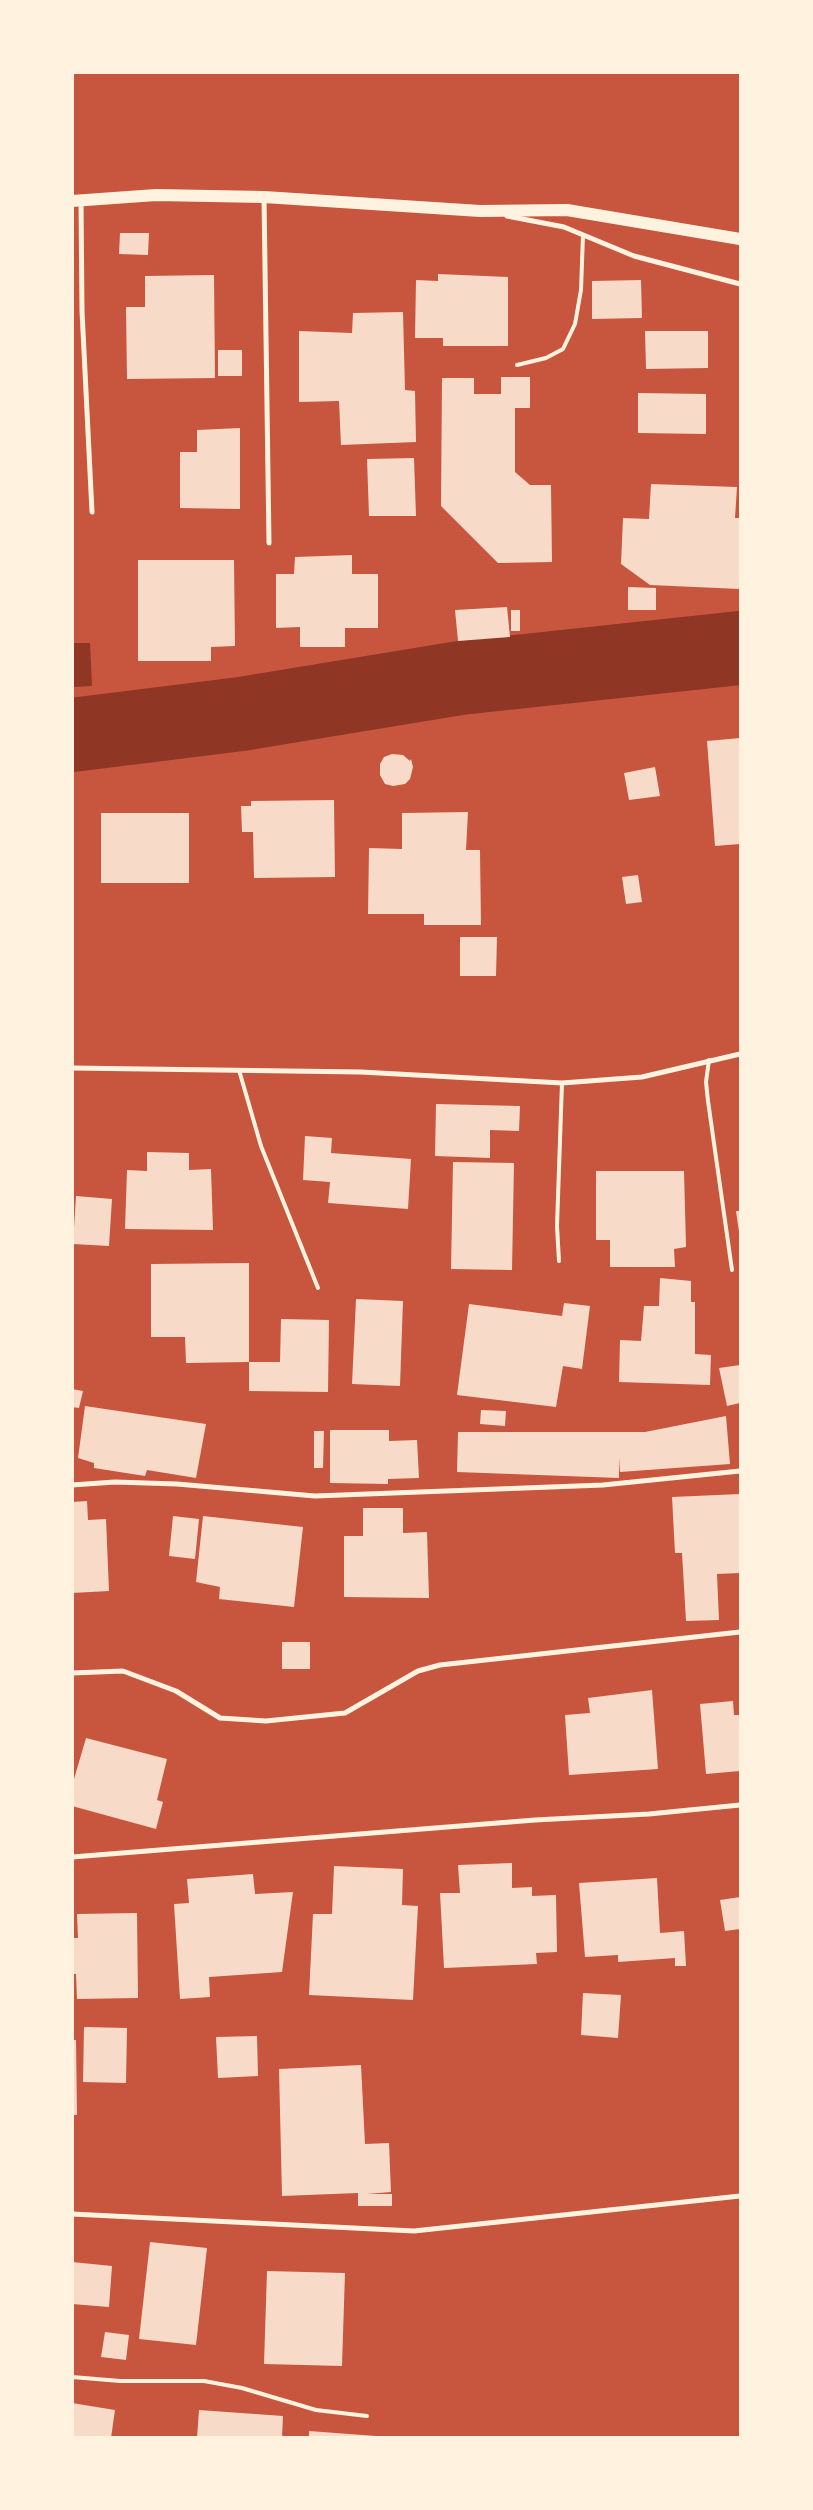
<!DOCTYPE html>
<html>
<head>
<meta charset="utf-8">
<style>
  body { margin:0 }
  #map { position:relative; width:813px; height:2510px; overflow:hidden; background:#c8553d; font-family:"Work Sans",sans-serif }
  canvas { display:block }
  .frame { position:absolute; inset:0; border:74px solid #fff3e0; pointer-events:none }
</style>
</head>
<body>
<div id="map">
<canvas width="813" height="2510"></canvas>
<div class="frame"></div>
</div>
<script>
const context = document.querySelector('canvas').getContext('2d');
context.lineJoin = 'round';
function paint(path, color) { context.fillStyle = color; context.fill(path, 'evenodd'); }
const poly = rows => new Path2D(rows.map(r => 'M' + r).join(''));
function trace(path, color, width, dash) { context.strokeStyle = color; context.lineWidth = width; context.lineCap = dash ? 'butt' : 'round'; context.setLineDash(dash || []); context.stroke(path); }
paint(poly([
  [73,643,90,643,92,686,73,687]
]), '#8f3625');
trace(poly([
  [72,735,241,714,460,678,740,648]
]), '#8f3625', 74);
paint(poly([
  [120,233,149,233,148,255,119,254],
  [438,274,508,277,508,346,443,346,443,338,415,338,416,280,438,281],
  [214,275,215,378,127,379,126,307,145,307,145,276],
  [641,280,642,318,592,319,592,281],
  [403,312,405,390,415,391,416,442,341,445,339,401,299,402,299,331,352,333,353,313],
  [645,331,708,331,708,368,646,369],
  [218,350,242,350,242,376,218,376],
  [501,377,530,377,530,408,515,408,515,472,530,485,551,485,552,562,498,563,441,506,442,378,474,378,474,394,501,394],
  [638,393,706,394,706,434,638,433],
  [240,428,240,509,180,508,180,452,197,452,197,430],
  [414,458,416,516,369,516,367,459],
  [651,484,737,487,735,518,740,518,740,589,650,585,621,564,623,518,649,519],
  [352,555,352,574,378,574,378,628,345,628,345,647,300,647,300,627,276,628,276,574,294,574,295,557],
  [138,560,234,560,235,646,211,647,211,661,138,661],
  [628,587,656,588,656,610,628,610],
  [507,607,510,637,458,641,455,610],
  [511,610,520,610,520,631,511,631],
  [740,738,740,844,715,846,707,741],
  [392,754,403,755,410,761,411,759,413,767,410,779,405,784,393,786,385,784,380,775,380,764,384,757],
  [655,767,660,796,629,800,624,773],
  [334,800,335,877,254,878,253,832,242,832,241,806,251,806,251,801],
  [468,812,466,850,480,850,481,925,424,925,424,914,368,914,369,848,402,849,402,813],
  [101,813,189,813,189,883,101,883],
  [638,875,642,902,626,904,622,877],
  [460,937,497,937,496,976,460,976],
  [436,1104,520,1106,519,1131,490,1130,490,1158,435,1156],
  [305,1136,332,1138,331,1153,411,1159,408,1209,328,1203,330,1182,303,1180],
  [147,1152,189,1153,189,1170,211,1169,213,1230,125,1229,127,1170,147,1171],
  [453,1162,514,1163,512,1270,451,1269],
  [596,1171,684,1171,686,1247,674,1249,675,1267,610,1267,610,1240,596,1240],
  [76,1196,112,1199,109,1246,73,1244],
  [736,1211,740,1211,740,1232,739,1232],
  [249,1263,249,1362,186,1363,185,1337,151,1337,151,1264],
  [660,1278,691,1281,691,1302,695,1302,695,1354,711,1355,710,1385,619,1382,620,1340,641,1341,644,1306,659,1306],
  [356,1299,403,1301,400,1386,352,1384],
  [564,1303,590,1306,582,1369,563,1366,556,1407,457,1395,469,1304,562,1316],
  [281,1319,329,1320,328,1392,249,1391,249,1362,280,1362],
  [740,1365,740,1403,727,1406,719,1368],
  [72,1389,83,1391,79,1408,72,1407],
  [85,1406,206,1424,196,1478,147,1470,145,1476,94,1468,94,1463,78,1458],
  [481,1410,506,1411,505,1426,480,1424],
  [726,1416,730,1464,620,1472,619,1458,619,1478,457,1472,458,1432,645,1432],
  [330,1430,389,1430,389,1441,417,1440,419,1478,388,1479,388,1484,330,1483],
  [314,1431,324,1431,323,1468,314,1468],
  [740,1494,740,1573,717,1574,719,1620,686,1621,682,1553,675,1553,672,1497],
  [87,1501,88,1520,106,1519,109,1591,72,1593,72,1502],
  [363,1508,403,1508,403,1533,427,1532,429,1598,344,1597,344,1536,363,1536],
  [173,1516,199,1519,195,1559,169,1556],
  [203,1516,303,1527,294,1607,219,1599,220,1587,196,1582],
  [282,1642,310,1642,310,1669,282,1669],
  [652,1690,658,1769,569,1775,565,1715,590,1713,588,1698],
  [733,1701,734,1715,740,1715,740,1771,706,1774,700,1704],
  [86,1738,167,1759,157,1800,163,1802,156,1829,72,1806,72,1786],
  [512,1863,512,1888,532,1887,532,1896,556,1895,557,1952,536,1953,537,1964,444,1968,440,1893,460,1893,458,1865],
  [334,1866,403,1869,402,1905,418,1906,413,2000,309,1995,313,1914,332,1914],
  [253,1874,255,1894,293,1892,282,1972,209,1977,210,1997,180,1999,174,1904,189,1903,187,1879],
  [657,1878,660,1933,684,1931,686,1966,675,1966,675,1958,618,1962,618,1955,585,1957,579,1883],
  [740,1897,740,1929,725,1931,720,1900],
  [137,1913,138,1998,77,1999,76,1974,72,1974,72,1938,78,1938,77,1914],
  [583,1993,621,1995,618,2038,581,2035],
  [84,2027,127,2028,126,2083,83,2082],
  [257,2036,258,2076,218,2078,216,2037],
  [72,2040,76,2040,77,2115,72,2115],
  [361,2065,365,2144,389,2143,391,2192,367,2194,392,2194,392,2206,358,2206,358,2193,282,2196,279,2069],
  [150,2242,207,2248,196,2345,139,2339],
  [72,2262,112,2266,109,2307,72,2304],
  [267,2271,345,2273,342,2366,264,2364],
  [105,2332,129,2335,126,2360,101,2357],
  [72,2403,115,2410,111,2438,72,2438],
  [199,2410,283,2416,282,2438,197,2438],
  [309,2431,376,2436,376,2438,309,2438]
]), '#f7dbc8');
trace(poly([
  [517,365,546,358,563,349,575,324,581,290,583,235],
  [709,1060,706,1082,708,1101,732,1270],
  [239,1070,261,1146,318,1288],
  [559,1261,557,1226,562,1083],
  [72,2377,120,2381,204,2381,242,2388,316,2410,367,2416]
]), '#fff3e0', 4);
trace(poly([
  [264,198,269,543],
  [81,201,82,311,92,512],
  [507,216,564,227,634,256,740,284],
  [72,1068,361,1072,562,1083,642,1077,740,1054],
  [72,1485,115,1482,177,1484,315,1496,603,1485,740,1471],
  [72,1673,123,1671,176,1691,220,1718,266,1721,345,1713,418,1671,440,1665,740,1632],
  [72,1857,535,1820,649,1814,740,1805],
  [72,2214,414,2231,740,2196]
]), '#fff3e0', 5);
trace(poly([
  [72,201,156,195,264,197,480,211,567,210,740,239]
]), '#fff3e0', 12);
</script>
</body>
</html>
